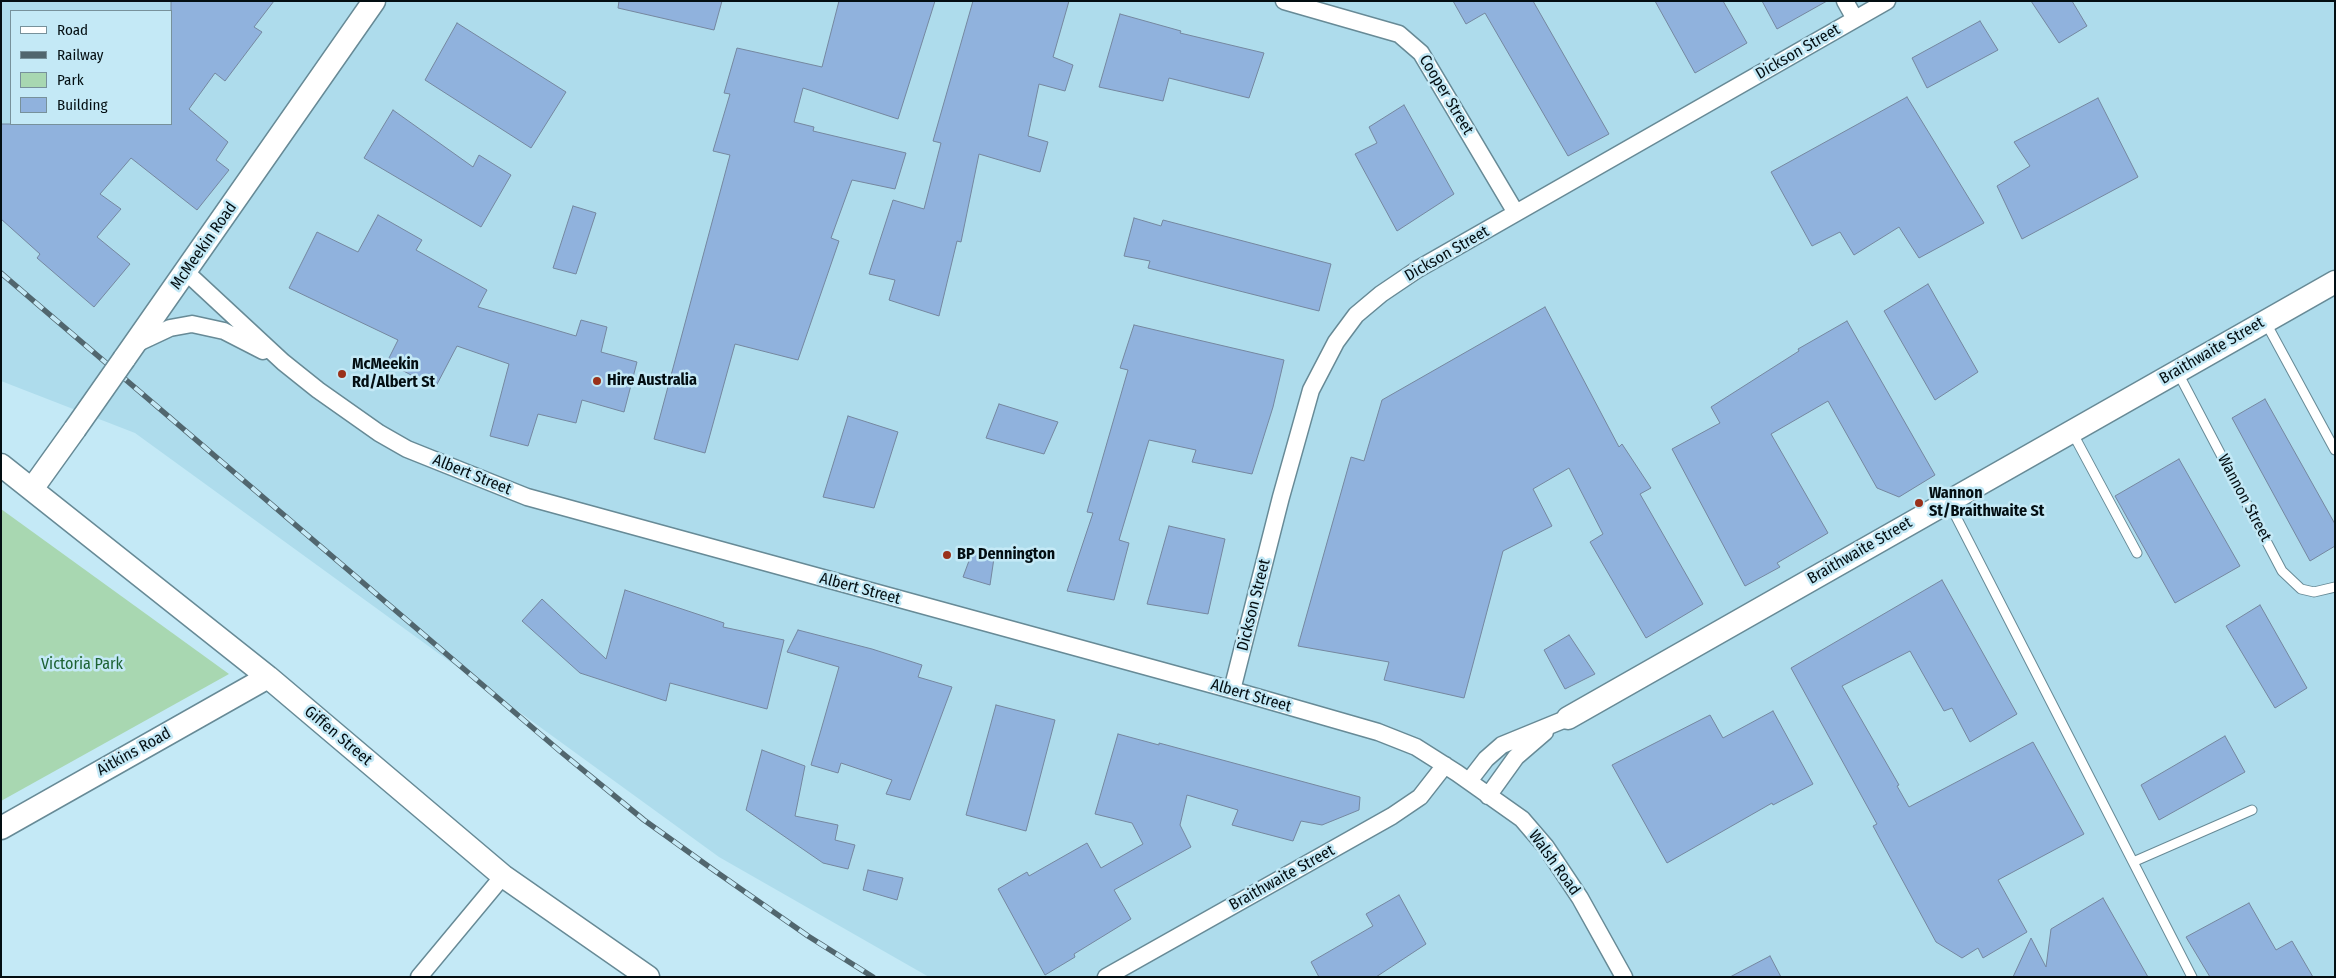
<!DOCTYPE html>
<html>
<head>
<meta charset="utf-8">
<style>
  body { margin:0 }
  #map { position:relative; width:2336px; height:978px; overflow:hidden; background:#c4e9f6; font-family:"Fira Sans Condensed",sans-serif }
  canvas { display:block }
  .frame { position:absolute; inset:0; border:2px solid #030e12; pointer-events:none }
  .legend { position:absolute; left:10px; top:10px; width:162px; height:115px; box-sizing:border-box; background:#c4e9f6; border:1px solid #77919b; margin:0; padding:6px 9px; list-style:none; font-size:15px; color:#030e12 }
  .legend li { display:flex; align-items:center; gap:10px; height:25px }
  .legend b { width:25px; border:1px solid #77919b }
</style>
</head>
<body>
<div id="map">
<canvas width="2336" height="978"></canvas>
<div class="frame"></div>
<ul class="legend">
<li><b style="height:6px;background:#fff"></b>Road</li>
<li><b style="height:6px;background:#51666e"></b>Railway</li>
<li><b style="height:14px;background:#a8d7b1"></b>Park</li>
<li><b style="height:14px;background:#90b2dd"></b>Building</li>
</ul>
</div>
<script>
const context = document.querySelector('canvas').getContext('2d');
context.lineJoin = 'round';
function paint(path, color) { context.fillStyle = color; context.fill(path, 'evenodd'); }
const poly = rows => new Path2D(rows.map(r => 'M' + r).join(''));
function trace(path, color, width, dash) { context.strokeStyle = color; context.lineWidth = width; context.lineCap = dash ? 'butt' : 'round'; context.setLineDash(dash || []); context.stroke(path); }
function label(font, color, halo, rows, align = 'center') {
  context.font = font + ' "Fira Sans Condensed",sans-serif'; context.lineWidth = 5; context.setLineDash([]); context.textBaseline = 'middle'; context.strokeStyle = halo; context.fillStyle = color; for (const [text, x, y, turn = 0] of rows) {
    context.save(); context.translate(x, y); context.rotate((+turn || 0) * Math.PI / 180); context.textAlign = isNaN(turn) ? turn : align; if (halo) context.strokeText(text, 0, 0); context.fillText(text, 0, 0); context.restore();
  }
}
paint(poly([
  [1,1,2335,1,2335,977,929,977,719,857,135,433,1,381],
  [11,11,171,11,171,124,11,124]
]), '#aedcec');
paint(poly([
  [1,509,229,674,1,801]
]), '#a8d7b1');
const building = poly([
  [171,1,274,1,254,27,262,32,225,81,215,73,189,109,228,142,216,160,229,170,197,210,131,158,100,194,121,209,97,237,130,264,94,307,37,258,40,254,1,219,1,124,171,124,171,1],
  [619,1,722,1,714,30,618,8,619,1],
  [839,1,935,1,898,119,803,88,794,122,814,127,813,131,906,153,895,189,852,180,831,238,839,241,798,360,735,344,705,453,654,439,730,155,713,151,730,94,724,93,737,48,822,67,839,1],
  [973,1,1069,1,1053,57,1073,65,1065,91,1039,84,1028,136,1048,142,1040,172,979,154,961,242,957,241,939,316,889,300,895,280,869,274,893,200,924,209,941,143,933,141,973,1],
  [1453,1,1533,1,1609,134,1568,156,1485,13,1466,24,1453,1],
  [1655,1,1723,1,1747,43,1695,73,1655,1],
  [1762,1,1827,1,1777,29,1762,1],
  [2031,1,2072,1,2087,26,2059,43,2031,1],
  [1120,14,1181,31,1180,33,1264,53,1249,98,1169,78,1163,101,1099,87,1120,14],
  [1980,21,1998,50,1927,88,1912,58,1980,21],
  [457,23,566,92,531,148,425,80,457,23],
  [1907,97,1984,223,1919,258,1899,227,1854,255,1840,232,1812,246,1771,172,1907,97],
  [2098,98,2138,177,2022,239,1997,186,2030,166,2014,142,2098,98],
  [1404,105,1454,194,1397,231,1355,154,1377,143,1369,127,1404,105],
  [393,110,473,167,479,155,511,175,481,227,364,158,393,110],
  [573,206,596,213,576,274,553,268,573,206],
  [378,215,422,240,416,250,487,290,478,307,576,336,581,320,607,327,601,352,637,362,624,412,582,400,576,423,538,414,528,446,490,436,509,364,457,346,435,388,387,362,398,340,289,288,317,232,358,252,378,215],
  [1134,218,1161,226,1163,220,1331,264,1319,311,1148,268,1150,261,1124,256,1134,218],
  [1928,284,1978,372,1935,400,1884,311,1928,284],
  [1545,307,1619,447,1622,444,1651,488,1640,494,1703,604,1646,638,1590,542,1603,534,1569,468,1533,489,1552,526,1503,551,1464,698,1384,680,1389,662,1298,646,1351,457,1364,461,1382,400,1545,307],
  [1847,321,1935,475,1899,497,1877,488,1828,401,1771,434,1828,533,1777,563,1780,567,1745,586,1672,449,1720,423,1711,407,1799,351,1798,349,1847,321],
  [1134,325,1284,360,1273,407,1252,474,1192,462,1196,450,1149,440,1119,540,1129,543,1114,600,1067,591,1093,513,1087,512,1128,370,1120,368,1134,325],
  [2265,399,2335,524,2335,546,2310,561,2232,418,2265,399],
  [999,404,1058,422,1044,454,986,438,999,404],
  [848,416,898,432,874,508,823,497,848,416],
  [2179,459,2240,566,2175,603,2115,496,2179,459],
  [1169,526,1225,539,1208,614,1147,604,1169,526],
  [973,550,994,558,990,585,963,577,973,550],
  [1942,580,2017,714,1970,742,1952,708,1944,711,1910,651,1842,686,1899,785,1897,786,1909,807,2033,742,2084,834,1998,880,2027,932,1983,958,1978,948,1962,958,1936,942,1873,826,1877,824,1791,668,1942,580],
  [625,590,724,623,723,627,784,640,767,709,670,683,666,701,580,673,522,621,542,599,606,659,625,590],
  [2260,605,2307,688,2275,708,2226,626,2260,605],
  [798,630,872,649,922,665,918,677,952,687,910,800,886,794,892,780,841,763,838,773,811,765,839,667,787,652,798,630],
  [1569,635,1595,674,1565,689,1544,650,1569,635],
  [996,705,1055,720,1026,831,966,815,996,705],
  [1773,711,1813,784,1773,805,1772,803,1667,863,1612,765,1710,715,1723,738,1773,711],
  [1118,734,1159,745,1159,743,1360,797,1359,810,1322,825,1301,821,1293,841,1232,825,1238,810,1187,795,1180,825,1191,847,1114,890,1131,919,1074,954,1075,957,1045,975,998,889,1027,872,1029,876,1087,843,1101,868,1143,844,1132,823,1095,814,1118,734],
  [2225,736,2245,772,2159,820,2141,785,2225,736],
  [762,750,805,766,795,816,838,825,835,840,855,845,848,869,823,863,746,810,762,750],
  [868,870,903,878,897,900,863,890,868,870],
  [1399,895,1426,944,1376,977,1319,977,1311,962,1373,926,1366,914,1399,895],
  [2103,898,2148,977,2013,977,2031,938,2046,967,2051,929,2103,898],
  [2249,903,2276,950,2292,941,2313,977,2210,977,2186,937,2249,903],
  [1770,956,1781,977,1730,977,1770,956]
]);
paint(building, '#90b2dd');
trace(building, '#7588a0', 1);
const lane = poly([
  [2266,323,2335,450],
  [2177,371,2282,571,2301,589,2314,592,2335,587],
  [2072,432,2137,553],
  [1949,503,2192,977],
  [2133,862,2252,810]
]);
const street = poly([
  [1284,1,1399,34,1421,53,1516,213],
  [1845,1,1855,19],
  [186,272,283,362,318,390,379,433,407,449,527,497,1232,690,1378,732,1416,747,1457,773,1522,819,1546,847,1580,898,1624,977],
  [138,343,170,328,192,324,224,331,263,351],
  [1232,690,1281,497,1311,390,1336,342,1356,315,1381,294,1418,269,1887,1],
  [1469,781,1486,759,1502,745,1568,718],
  [1488,796,1516,757,1545,732],
  [419,977,503,876],
  [1106,977,1392,816,1420,797,1445,765]
]);
const secondary = poly([
  [124,359,374,1],
  [1,465,268,677,503,876,648,977],
  [32,489,75,429],
  [1568,718,2335,282],
  [1,828,268,677]
]);
trace(lane, '#678a96', 11);
trace(street, '#678a96', 19);
trace(secondary, '#678a96', 25);
trace(lane, '#fff', 9);
trace(street, '#fff', 16);
trace(secondary, '#fff', 22);
const rail = poly([
  [1,273,561,752,644,820,715,871,808,936,873,977]
]);
trace(rail, '#51666e', 5.5);
trace(rail, '#c4e9f6', 4, [11]);
const secondaryBridge = poly([
  [75,429,124,359]
]);
trace(secondaryBridge, '#678a96', 25, []);
trace(secondaryBridge, '#fff', 22);
for (const [x, y, r, color] of [
  [342,374,5,"#9a311a"],
  [597,381,5,"#9a311a"],
  [1919,503,5,"#9a311a"],
  [947,555,5,"#9a311a"]
]) { const dot = new Path2D(); dot.arc(x, y, r, 0, 2 * Math.PI); context.fillStyle = color; context.fill(dot); trace(dot, '#c4e9f6', 2); }
label('16px', '#030e12', '#c4e9f6', [
  ["Dickson Street",1798,52,-30],
  ["Cooper Street",1446,95,59],
  ["McMeekin Road",204,246,-55],
  ["Dickson Street",1447,254,-30],
  ["Braithwaite Street",2212,351,-30],
  ["Albert Street",472,475,22],
  ["Wannon Street",2244,498,62],
  ["Braithwaite Street",1860,551,-30],
  ["Albert Street",860,589,15],
  ["Dickson Street",1254,605,-76],
  ["Albert Street",1251,696,16],
  ["Giffen Street",338,736,40],
  ["Aitkins Road",134,752,-29],
  ["Walsh Road",1554,863,54],
  ["Braithwaite Street",1282,878,-29]
]);
label('bold 16px', '#030e12', '#c4e9f6', [
  ["McMeekin",352,365],
  ["Rd/Albert St",352,383],
  ["Hire Australia",607,381],
  ["Wannon",1929,494],
  ["St/Braithwaite St",1929,512],
  ["BP Dennington",957,555]
], 'left');
label('16px', '#1d6233', '#c4e9f6', [
  ["Victoria Park",82,665]
]);
</script>
</body>
</html>
